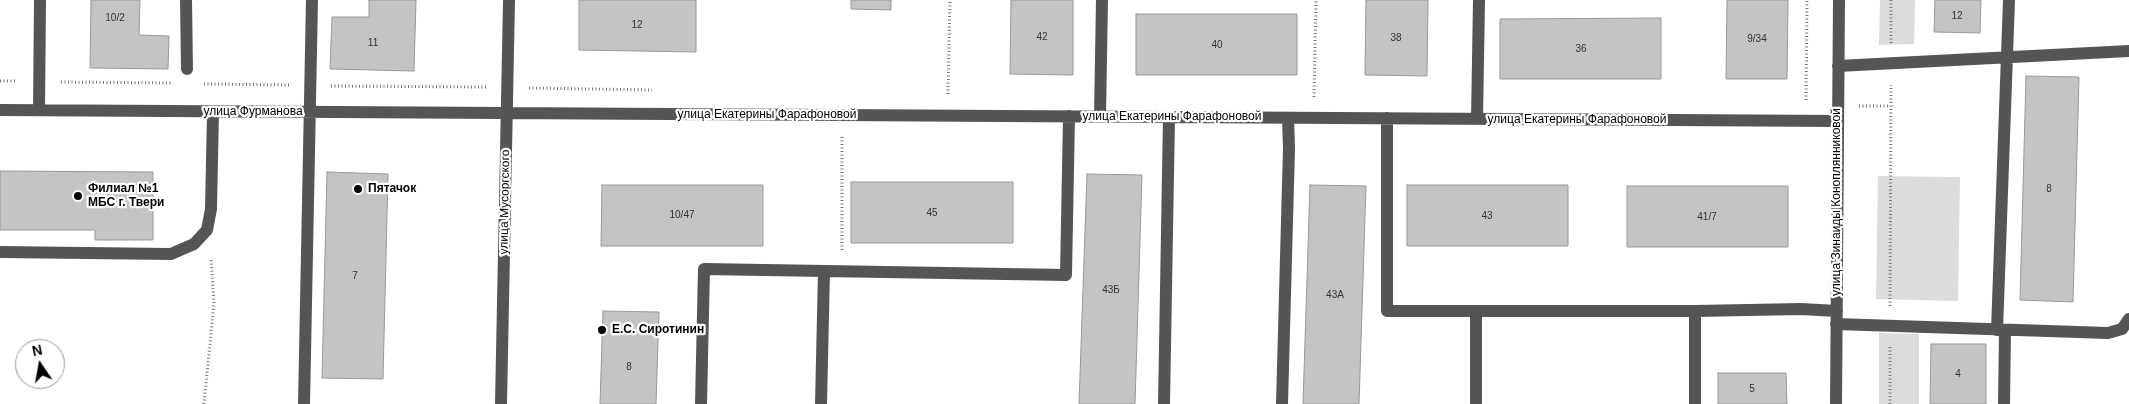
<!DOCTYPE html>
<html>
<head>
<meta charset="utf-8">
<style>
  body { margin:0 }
  #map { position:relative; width:2129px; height:404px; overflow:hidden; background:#fff; font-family:Helvetica,sans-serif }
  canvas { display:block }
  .north { position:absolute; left:15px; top:339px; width:50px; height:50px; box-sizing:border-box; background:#fff; border:1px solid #999; border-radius:50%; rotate:348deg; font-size:14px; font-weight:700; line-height:20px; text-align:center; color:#000 }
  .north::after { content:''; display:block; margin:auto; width:18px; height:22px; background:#000; clip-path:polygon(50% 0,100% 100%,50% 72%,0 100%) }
</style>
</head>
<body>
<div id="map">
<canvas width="2129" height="404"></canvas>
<div class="north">N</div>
</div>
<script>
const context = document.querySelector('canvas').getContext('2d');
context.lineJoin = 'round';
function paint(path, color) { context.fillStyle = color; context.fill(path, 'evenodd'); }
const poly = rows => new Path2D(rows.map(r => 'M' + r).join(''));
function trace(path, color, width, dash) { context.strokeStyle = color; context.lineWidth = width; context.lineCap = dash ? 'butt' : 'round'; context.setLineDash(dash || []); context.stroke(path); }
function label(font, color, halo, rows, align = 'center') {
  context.font = font + ' Helvetica,sans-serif'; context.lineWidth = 4.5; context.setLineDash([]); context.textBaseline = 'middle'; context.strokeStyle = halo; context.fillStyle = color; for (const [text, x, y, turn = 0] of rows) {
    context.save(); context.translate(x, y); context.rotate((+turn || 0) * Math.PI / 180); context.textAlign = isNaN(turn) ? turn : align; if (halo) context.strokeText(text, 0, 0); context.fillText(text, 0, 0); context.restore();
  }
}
paint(poly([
  [1880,0,1915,0,1914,44,1879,45],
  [1878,176,1960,177,1958,301,1876,299],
  [1879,333,1919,334,1919,404,1879,404]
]), '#dcdcdc');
const building = poly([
  [91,0,140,0,139,35,169,36,168,69,90,68,91,0],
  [369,0,416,0,414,71,330,69,332,17,369,17,369,0],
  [579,0,696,0,696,52,579,50,579,0],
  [851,0,891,0,891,10,851,9,851,0],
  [1011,0,1073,0,1073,75,1010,74,1011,0],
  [1366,0,1428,0,1427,76,1365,75,1366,0],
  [1727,0,1788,0,1787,79,1726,79,1727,0],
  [1935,0,1981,0,1980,33,1934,32,1935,0],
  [1136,14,1297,14,1297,75,1136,75,1136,14],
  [1661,18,1661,79,1500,79,1500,19,1661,18],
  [2026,76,2079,77,2073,302,2020,300,2026,76],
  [0,171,153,172,153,240,95,240,95,230,0,230,0,171],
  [327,172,388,174,383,379,322,378,327,172],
  [1087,174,1142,175,1135,404,1079,404,1087,174],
  [851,182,1013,182,1013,243,851,243,851,182],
  [602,185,763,185,763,246,601,246,602,185],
  [1310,185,1366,186,1359,404,1303,404,1310,185],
  [1407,185,1568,185,1568,246,1407,246,1407,185],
  [1627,186,1788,186,1788,247,1627,247,1627,186],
  [603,311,659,312,656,404,600,404,603,311],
  [1931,344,1986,344,1986,404,1930,404,1931,344],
  [1718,373,1786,373,1787,404,1718,404,1718,373]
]);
paint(building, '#c4c4c4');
trace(building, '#999', 1);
trace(poly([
  [1891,43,1891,0],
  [0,81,17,81],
  [61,82,172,83],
  [204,84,290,85],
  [331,86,487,87],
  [529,88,652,90],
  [948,94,950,0],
  [1314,97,1316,0],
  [1806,100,1807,0],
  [1859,106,1890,106],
  [842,250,842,137],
  [1890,306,1891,85],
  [204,404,214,303,211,258],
  [1890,404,1890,347]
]), '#777', 3, [1, 2.5]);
trace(poly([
  [186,0,187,69],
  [1838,66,2129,51],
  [0,110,1838,121],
  [39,110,40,0],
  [1100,116,1102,0],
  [1387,118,1387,311,1695,311],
  [1477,119,1479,0],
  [0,252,171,254,194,244,207,230,211,209,213,112],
  [1836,324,2108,333,2122,329,2129,319],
  [1997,330,2009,0],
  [304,404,312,0],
  [501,404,509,0],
  [701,404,704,269,1066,275,1069,116],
  [821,404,824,271],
  [1164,404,1169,117],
  [1282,404,1289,148,1288,118],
  [1476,404,1476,311],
  [1695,404,1695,311,1801,309,1837,311],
  [1836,404,1839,0],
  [2004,404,2005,330]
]), '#555', 12);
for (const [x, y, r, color] of [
  [358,189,5,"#000"],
  [78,196,5,"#000"],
  [602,330,5,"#000"]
]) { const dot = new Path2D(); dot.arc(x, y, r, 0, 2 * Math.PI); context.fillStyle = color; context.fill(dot); trace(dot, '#fff', 2); }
label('10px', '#313131', null, [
  ["12",1957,16],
  ["10/2",115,18],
  ["12",637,25],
  ["42",1042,37],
  ["38",1396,38],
  ["9/34",1757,39],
  ["11",373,43],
  ["40",1217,45],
  ["36",1581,49],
  ["8",2049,189],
  ["45",932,213],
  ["10/47",682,215],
  ["43",1487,216],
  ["41/7",1707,217],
  ["7",355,276],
  ["43Б",1111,290],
  ["43А",1335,295],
  ["8",629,367],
  ["4",1958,374],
  ["5",1752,389]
]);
label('12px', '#000', '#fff', [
  ["улица Фурманова",253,112],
  ["улица Екатерины Фарафоновой",767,115],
  ["улица Екатерины Фарафоновой",1172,117],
  ["улица Екатерины Фарафоновой",1577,120],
  ["улица Мусоргского",505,202,-89],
  ["улица Зинаиды Коноплянниковой",1837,202,-90]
]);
label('bold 12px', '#000', '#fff', [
  ["Филиал №1",88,189],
  ["МБС г. Твери",88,203],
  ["Пятачок",368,189],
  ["Е.С. Сиротинин",612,330]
], 'left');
</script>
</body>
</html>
